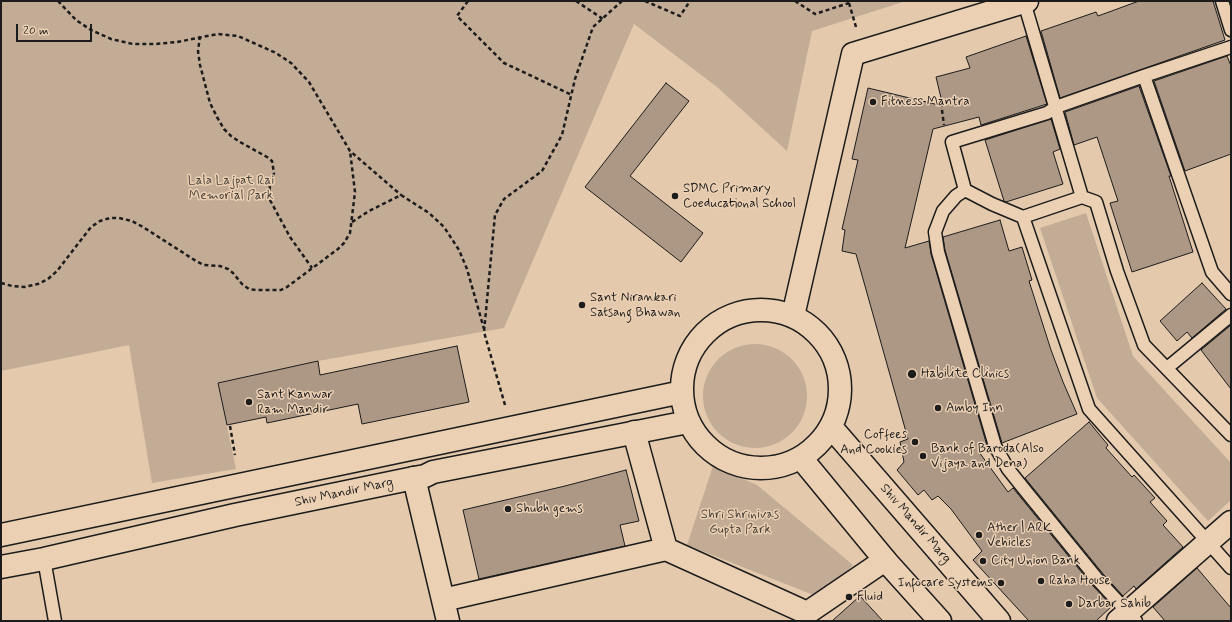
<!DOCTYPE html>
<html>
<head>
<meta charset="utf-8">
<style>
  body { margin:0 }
  #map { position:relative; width:1232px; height:622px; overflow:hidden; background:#e4c9ad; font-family:Mynerve,sans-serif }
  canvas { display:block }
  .frame { position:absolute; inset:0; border:2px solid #1c1c1c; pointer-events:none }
  .scale { position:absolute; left:16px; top:24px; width:76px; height:18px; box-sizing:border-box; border:2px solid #1c1c1c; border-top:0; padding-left:5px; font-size:12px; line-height:14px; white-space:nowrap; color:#1c1c1c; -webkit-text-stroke:3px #ecd0b3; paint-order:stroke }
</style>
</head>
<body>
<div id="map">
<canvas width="1232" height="622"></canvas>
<div class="frame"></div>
<div class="scale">20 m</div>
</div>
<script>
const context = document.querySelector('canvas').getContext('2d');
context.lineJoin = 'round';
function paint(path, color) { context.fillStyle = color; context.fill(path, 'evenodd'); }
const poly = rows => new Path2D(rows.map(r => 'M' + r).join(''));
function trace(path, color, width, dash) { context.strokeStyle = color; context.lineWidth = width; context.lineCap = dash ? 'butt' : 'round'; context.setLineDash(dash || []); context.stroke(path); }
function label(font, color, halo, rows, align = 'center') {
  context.font = font + ' Mynerve,sans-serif'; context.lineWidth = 3; context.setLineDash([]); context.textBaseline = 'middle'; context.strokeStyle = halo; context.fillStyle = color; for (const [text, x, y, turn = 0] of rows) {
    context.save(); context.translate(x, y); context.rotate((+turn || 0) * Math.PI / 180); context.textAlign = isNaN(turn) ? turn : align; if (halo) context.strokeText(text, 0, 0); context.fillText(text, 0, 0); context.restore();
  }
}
paint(poly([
  [1,1,906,1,812,31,787,151,717,87,634,24,504,328,318,361,218,383,236,469,152,483,129,345,1,371],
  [1086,213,1133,356,1231,463,1231,500,1208,521,1097,398,1040,228],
  '703 396a52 52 0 1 1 104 0a52 52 0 1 1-104 0Z',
  [713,466,757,485,853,565,821,598,687,545]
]), '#c2ac95');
const building = poly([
  [1139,1,1213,1,1225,40,1060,98,1041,31,1096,12,1098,16,1139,1],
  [1026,36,1047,104,981,125,979,117,933,129,905,248,929,241,931,254,988,449,979,452,1008,492,1013,488,1092,585,1112,606,1096,621,1029,621,973,560,982,551,951,509,938,496,932,500,924,490,918,495,897,470,904,462,900,442,908,439,856,254,842,251,845,230,842,229,858,160,852,159,868,88,943,106,936,77,970,68,966,57,1026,36],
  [1227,56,1231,66,1231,154,1185,171,1154,81,1227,56],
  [666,83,689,101,630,176,703,233,681,262,585,187,666,83],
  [1139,86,1171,176,1169,176,1193,252,1132,272,1110,203,1118,201,1097,137,1074,145,1065,112,1139,86],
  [1051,119,1060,149,1053,152,1063,184,1006,202,1004,201,985,140,1051,119],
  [1000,220,1009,251,1022,247,1032,280,1029,281,1051,350,1063,382,1077,414,1002,443,945,250,943,237,1000,220],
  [1202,283,1226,309,1192,338,1187,332,1177,341,1160,321,1202,283],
  [1231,325,1231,389,1201,350,1231,325],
  [457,346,469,402,362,424,358,404,267,423,266,417,227,425,218,383,318,361,320,375,457,346],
  [1089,422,1108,445,1106,448,1132,477,1134,475,1155,498,1150,502,1167,521,1163,525,1183,547,1136,589,1134,586,1123,596,1104,575,1025,478,1089,422],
  [626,470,639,521,620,525,625,546,479,579,463,510,565,486,626,470],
  [1197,568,1231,608,1231,621,1165,621,1153,607,1197,568],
  [860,596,883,621,832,621,860,596]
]);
paint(building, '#ac9885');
trace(building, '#1c1c1c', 1);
const service = poly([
  [1222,1,1231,30],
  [1024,2,1082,197],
  [1144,76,1212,272,1231,294],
  [965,190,956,196,943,211,935,232,938,252,995,446,1008,469,1024,489,1098,580,1136,621],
  [1023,217,992,204,965,190,952,142,1047,113,1056,107,1144,76,1231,47],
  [1167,368,1231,315],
  [1231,435,1144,345,1117,271,1096,202,1082,197,1023,217,1089,409,1231,568],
  [44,559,55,621]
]);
const minor = poly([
  [793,316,853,54,1027,1],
  [634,432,666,549],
  [414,478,448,621],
  [443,600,666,549,807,613,885,560],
  [1118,621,1231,522]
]);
const tertiary = poly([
  '682 389a79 79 0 1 1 158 0a79 79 0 1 1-158 0Z',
  [831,427,999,621],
  [801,458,885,560,940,621],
  [1,535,682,392],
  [1,567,44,559,235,515,414,478,425,476,433,472,688,422]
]);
trace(service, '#1c1c1c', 15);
trace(minor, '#1c1c1c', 25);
trace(tertiary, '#1c1c1c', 25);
trace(poly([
  [58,1,76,20,91,30,111,39,133,44,155,44,177,42,218,34,238,36,276,53,291,63,309,82,350,151,401,195],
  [468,1,457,16,504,63,572,95],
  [576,1,603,19],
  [645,1,680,16,690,1],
  [795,1,815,14,849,3,850,1],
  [849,3,856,27],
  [200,36,198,51,200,65,210,103,217,117,224,129,231,136,240,142,267,157,272,161,274,173,270,186,269,193,270,200,290,237,312,268],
  [941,103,944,125],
  [352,222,369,211,401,195,429,213,444,227,459,250,467,269,484,329],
  [1,283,12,286,24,287,38,284,48,279,57,271,91,227,100,221,110,218,119,218,132,221,143,227,196,261,204,265,220,266,228,269,233,273,242,284,249,289,256,290,281,290,287,287,338,249,344,243,350,233,355,192,350,151],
  [505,405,484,332,495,215,504,199,542,171,562,135,575,79,593,27,622,1],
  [230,426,235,455]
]), '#1c1c1c', 2.5, [4, 3]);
trace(service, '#ecd0b3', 12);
trace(minor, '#ecd0b3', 22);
trace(tertiary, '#ecd0b3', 22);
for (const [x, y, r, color] of [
  [873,102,4,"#1c1c1c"],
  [675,196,4,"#1c1c1c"],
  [582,305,4,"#1c1c1c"],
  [912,374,5,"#1c1c1c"],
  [249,402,4,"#1c1c1c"],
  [938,408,4,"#1c1c1c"],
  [915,442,4,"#1c1c1c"],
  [923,456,4,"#1c1c1c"],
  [508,509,4,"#1c1c1c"],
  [979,535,4,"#1c1c1c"],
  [983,561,4,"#1c1c1c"],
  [1041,581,4,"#1c1c1c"],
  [1001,583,4,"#1c1c1c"],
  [849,597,4,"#1c1c1c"],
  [1069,604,4,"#1c1c1c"]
]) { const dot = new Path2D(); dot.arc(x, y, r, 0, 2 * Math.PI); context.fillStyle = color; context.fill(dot); trace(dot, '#ecd0b3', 1.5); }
label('13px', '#1c1c1c', '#ecd0b3', [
  ["Fitness Mantra",881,102],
  ["SDMC Primary",683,189],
  ["Coeducational School",683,204],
  ["Sant Nirankari",590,298],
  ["Satsang Bhawan",590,313],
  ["Habilite Clinics",921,374],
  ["Sant Kanwar",257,395],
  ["Ram Mandir",257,410],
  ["Amby Inn",946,408],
  ["Coffees",907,435,"right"],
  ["And Cookies",907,450,"right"],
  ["Bank of Baroda(Also",931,449],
  ["Vijaya and Dena)",931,464],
  ["Shubh gems",516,509],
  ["Ather | ARK",987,528],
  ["Vehicles",987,543],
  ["City Union Bank",991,561],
  ["Raha House",1049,581],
  ["Infocare Systems",993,583,"right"],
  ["Fluid",857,597],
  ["Darbar Sahib",1077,604]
], 'left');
label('13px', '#46403a', '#ecd0b3', [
  ["Lala Lajpat Rai",231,181],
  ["Memorial Park",231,196],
  ["Shri Shrinivas",740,515],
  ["Gupta Park",740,530]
]);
label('13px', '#1c1c1c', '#ecd0b3', [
  ["Shiv Mandir Marg",344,493,-12],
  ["Shiv Mandir Marg",915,524,49]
]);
</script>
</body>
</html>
